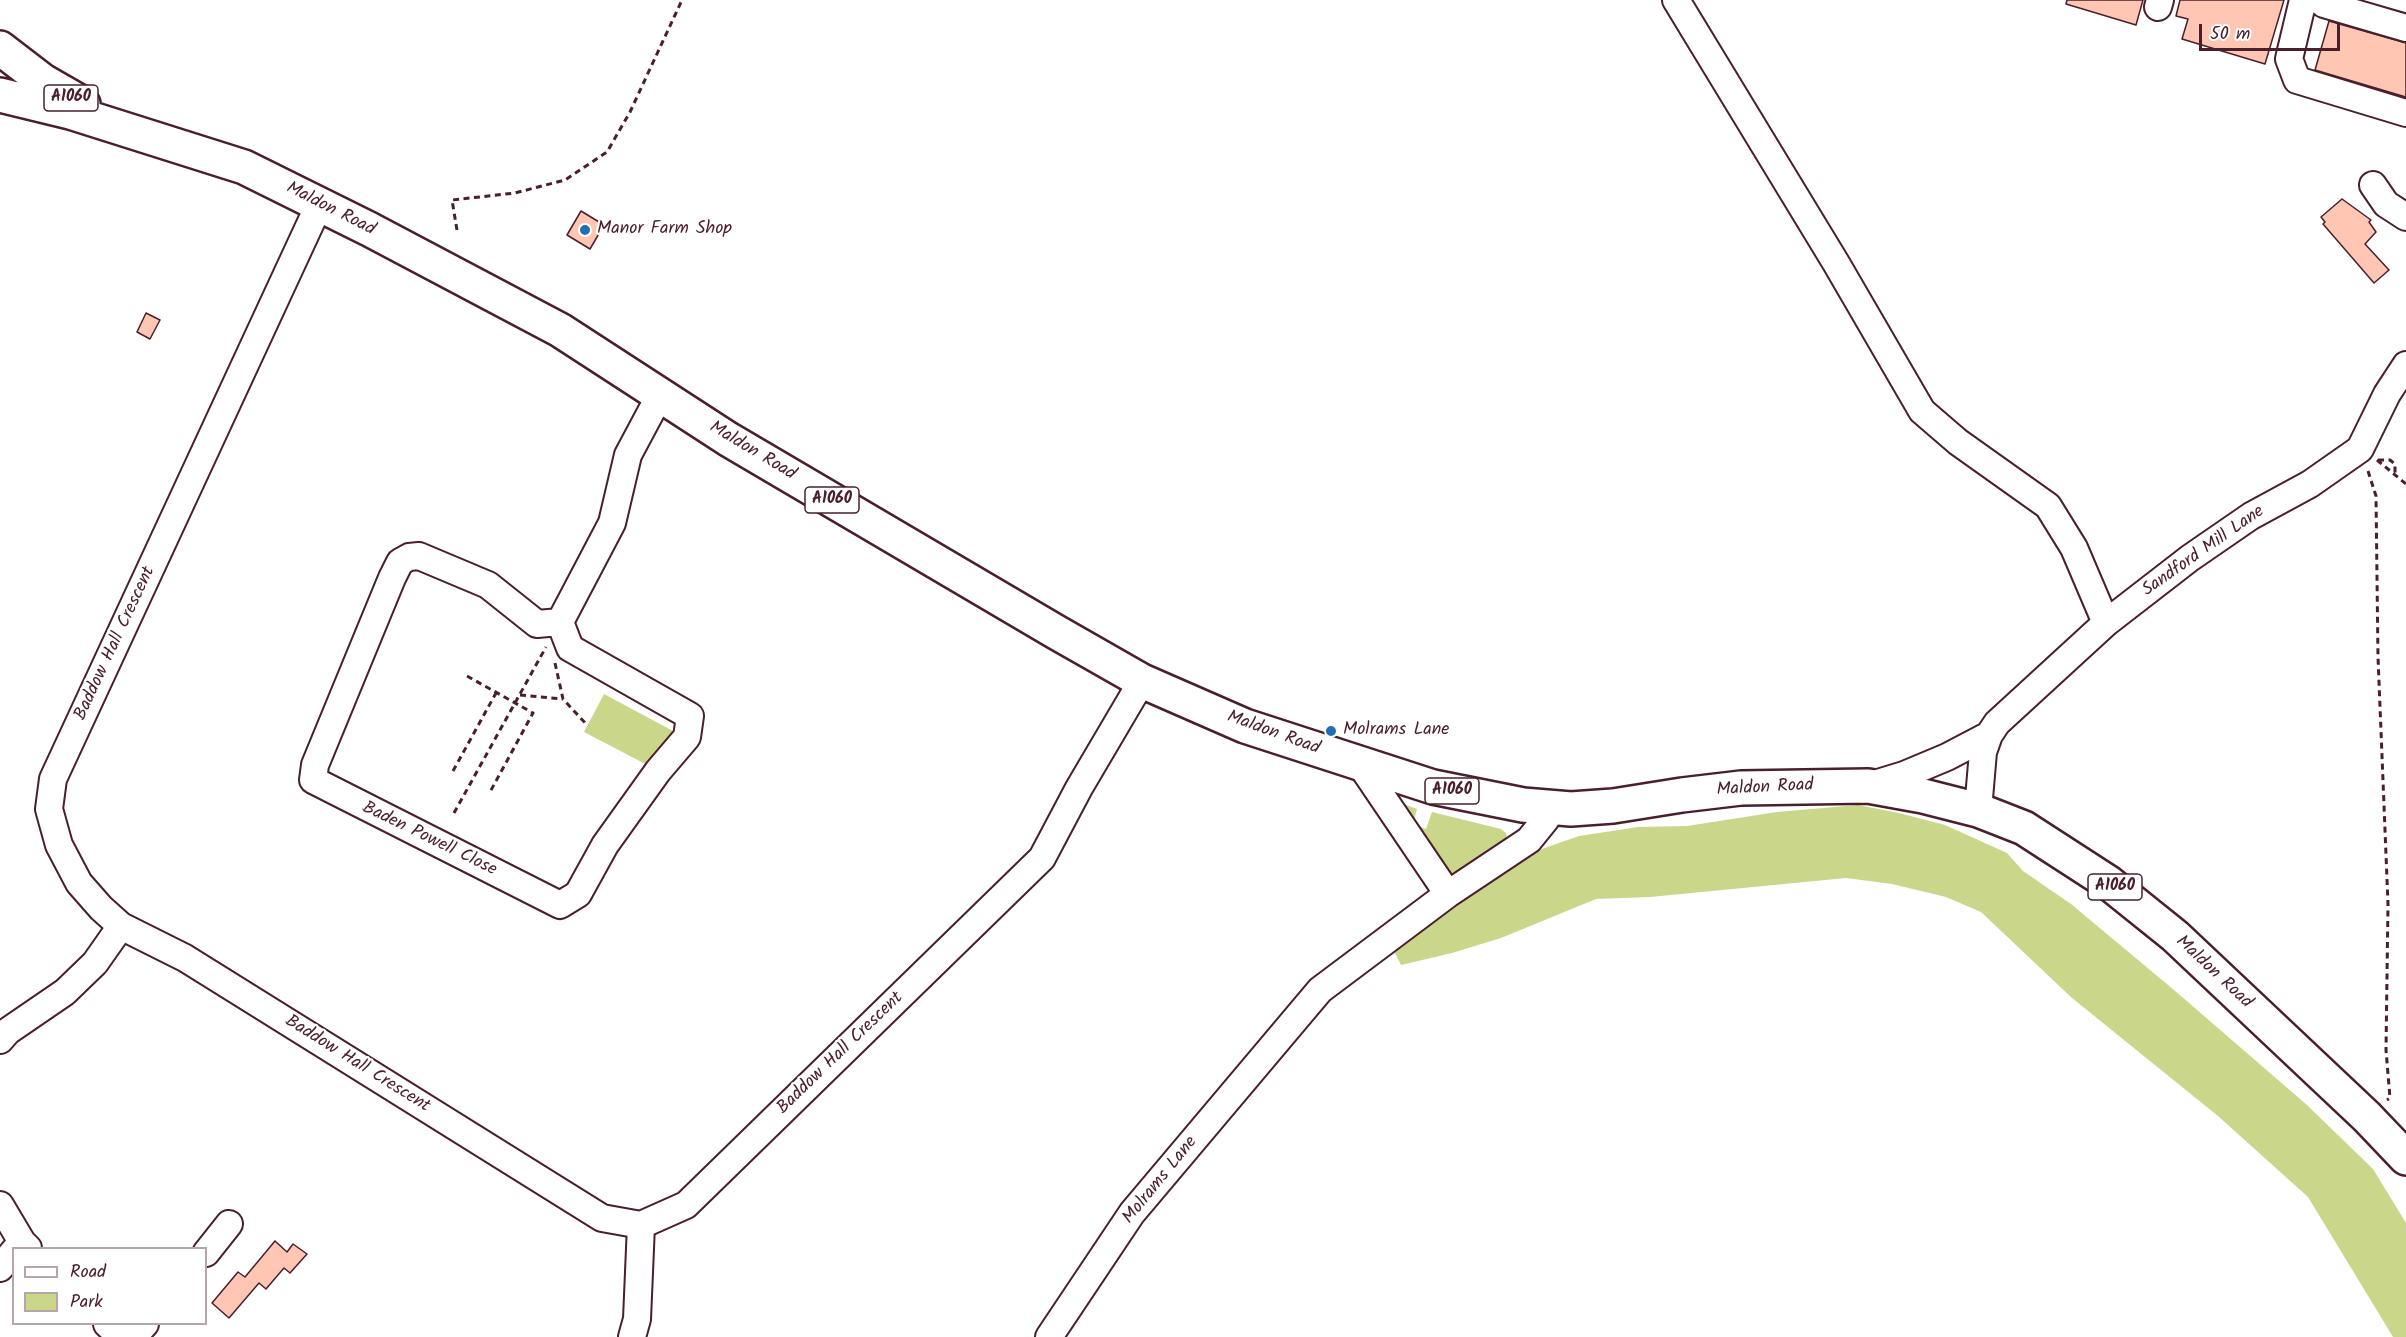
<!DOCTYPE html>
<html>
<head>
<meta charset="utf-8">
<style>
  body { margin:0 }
  #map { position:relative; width:2406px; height:1337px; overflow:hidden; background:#fff; font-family:Kalam,sans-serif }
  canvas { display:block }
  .legend { position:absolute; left:12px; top:1247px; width:195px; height:78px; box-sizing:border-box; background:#fff; border:2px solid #b7a5aa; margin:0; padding:8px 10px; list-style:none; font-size:18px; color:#4a1f2b }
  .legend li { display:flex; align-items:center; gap:12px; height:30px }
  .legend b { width:30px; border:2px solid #b7a5aa }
  .scale { position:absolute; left:2199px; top:24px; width:141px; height:27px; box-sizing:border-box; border:3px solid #4a1f2b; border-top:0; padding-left:8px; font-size:18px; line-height:21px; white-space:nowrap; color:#4a1f2b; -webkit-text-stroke:4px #fff; paint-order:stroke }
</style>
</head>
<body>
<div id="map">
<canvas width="2406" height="1337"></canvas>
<ul class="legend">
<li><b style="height:8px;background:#fff"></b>Road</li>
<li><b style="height:16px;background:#cad78b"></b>Park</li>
</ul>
<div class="scale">50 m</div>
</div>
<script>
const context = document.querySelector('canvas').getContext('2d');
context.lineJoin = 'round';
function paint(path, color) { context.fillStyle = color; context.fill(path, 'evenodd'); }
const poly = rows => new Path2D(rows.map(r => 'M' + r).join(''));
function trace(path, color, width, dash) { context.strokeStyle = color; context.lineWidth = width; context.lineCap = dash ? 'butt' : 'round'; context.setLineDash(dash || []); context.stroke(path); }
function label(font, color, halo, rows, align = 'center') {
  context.font = font + ' Kalam,sans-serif'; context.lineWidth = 4.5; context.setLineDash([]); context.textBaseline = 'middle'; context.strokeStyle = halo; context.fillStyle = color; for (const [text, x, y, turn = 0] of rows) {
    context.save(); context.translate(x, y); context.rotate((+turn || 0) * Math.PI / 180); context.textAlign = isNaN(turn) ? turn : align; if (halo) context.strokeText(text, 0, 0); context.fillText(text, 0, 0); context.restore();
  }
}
paint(poly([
  [604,694,673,731,653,768,584,732],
  [1404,804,1417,809,1413,824,1426,829,1432,812,1501,829,1506,833,1508,842,1503,848,1459,874,1451,874,1445,872,1440,866,1401,809],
  [1858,805,1899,813,1945,825,2007,853,2023,871,2071,904,2174,990,2307,1105,2373,1169,2406,1223,2406,1337,2393,1337,2308,1197,2218,1116,2072,998,1981,912,1946,897,1892,884,1846,878,1650,897,1596,899,1501,938,1452,953,1401,965,1394,951,1533,852,1579,836,1638,827,1687,826,1777,812]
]), '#cad78b');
const building = poly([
  [2067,0,2143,0,2136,25,2066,4,2067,0],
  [2180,0,2284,0,2265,64,2182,39,2188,19,2176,16,2180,0],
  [2329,21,2406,43,2406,97,2315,70,2329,21],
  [2342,199,2371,220,2369,222,2376,232,2365,244,2389,270,2374,283,2323,224,2325,222,2321,217,2342,199],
  [581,211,604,225,590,249,567,235,581,211],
  [146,313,160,320,150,339,137,332,146,313],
  [275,1241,287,1252,293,1244,307,1254,290,1273,284,1268,266,1289,259,1283,229,1318,212,1303,238,1272,245,1277,275,1241]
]);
paint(building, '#ffc6b4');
trace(building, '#4a1f2b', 1.5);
const minor = poly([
  [1676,0,1836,263,1922,411,1958,442,2048,506,2074,548,2106,623],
  [2303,0,2289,59,2297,80,2406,113],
  [2319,0,2324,4,2406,28],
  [2158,7,2160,0],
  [2373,185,2386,204,2406,217],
  [319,205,53,779,49,809,59,845,79,883,101,908,121,926,185,958,602,1218,641,1225,686,1205,1042,858,1079,788,1142,681],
  [560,622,570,648,690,716,687,737,658,771,605,845,578,894,560,905,313,780,315,765,392,578,400,562,409,557,419,556,488,585,537,624,560,622,612,523,628,455,660,395],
  [1360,764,1448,894],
  [1868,786,1904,775,1947,757,1989,735],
  [1978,810,1983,752,1989,735,1997,723,2106,623,2190,558,2251,516,2310,484,2360,449,2387,394,2406,365],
  [0,1040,8,1031,65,992,95,963,121,926],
  [0,1205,22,1242,28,1248],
  [206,1253,229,1224],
  [0,1268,14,1251],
  [107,1324,121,1337],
  [133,1337,145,1324],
  [632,1337,637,1319,641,1225],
  [1049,1337,1132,1213,1320,990,1448,894,1529,840,1546,819,1547,808]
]);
const major = poly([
  [0,48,43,81,83,104],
  [0,95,70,112,244,167,369,229,560,330,728,439,1056,632,1142,681,1245,726,1433,787,1523,805,1571,809,1613,806,1682,795,1741,788,1868,786,1923,796,1978,810,2024,828,2109,883,2175,936,2367,1117,2406,1158]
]);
trace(minor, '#4a1f2b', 30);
trace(major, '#4a1f2b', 38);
trace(poly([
  [457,230,452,200,515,193,565,180,607,152,630,112,682,0],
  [2377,460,2406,484],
  [2378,460,2390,460,2395,464,2395,474],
  [2368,471,2376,496,2378,657,2388,904,2386,1050,2390,1098,2387,1100],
  [555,663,563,699,588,726],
  [467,676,533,713,490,792],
  [520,695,563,699],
  [453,771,496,693],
  [454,813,546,647]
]), '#4a1f2b', 3, [6, 4.5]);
trace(minor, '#fff', 26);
trace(major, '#fff', 33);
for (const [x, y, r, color] of [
  [585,230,6,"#1f6fb2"],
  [1331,731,6,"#1f6fb2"]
]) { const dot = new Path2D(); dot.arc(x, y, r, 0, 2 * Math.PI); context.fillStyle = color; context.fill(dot); trace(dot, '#fff', 2); }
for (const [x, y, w] of [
  [71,98,54],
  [832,500,54],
  [1452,791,54],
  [2115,887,54]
]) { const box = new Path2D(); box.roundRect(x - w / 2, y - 13, w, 26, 4.5); context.fillStyle = '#fff'; context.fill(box); trace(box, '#4a1f2b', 1.5); }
label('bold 16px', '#4a1f2b', null, [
  ["A1060",71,98],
  ["A1060",832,500],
  ["A1060",1452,791],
  ["A1060",2115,887]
]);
label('18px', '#4a1f2b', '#fff', [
  ["Maldon Road",330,210,27],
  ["Maldon Road",752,452,31],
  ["Sandford Mill Lane",2204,552,-35],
  ["Baddow Hall Crescent",116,644,-65],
  ["Maldon Road",1273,734,20],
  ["Maldon Road",1765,789,-3],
  ["Baden Powell Close",429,840,26],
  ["Maldon Road",2213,973,43],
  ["Baddow Hall Crescent",841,1054,-44],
  ["Baddow Hall Crescent",357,1065,32],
  ["Molrams Lane",1161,1181,-51]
]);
label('18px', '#4a1f2b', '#fff', [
  ["Manor Farm Shop",597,230],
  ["Molrams Lane",1343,731]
], 'left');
</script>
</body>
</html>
